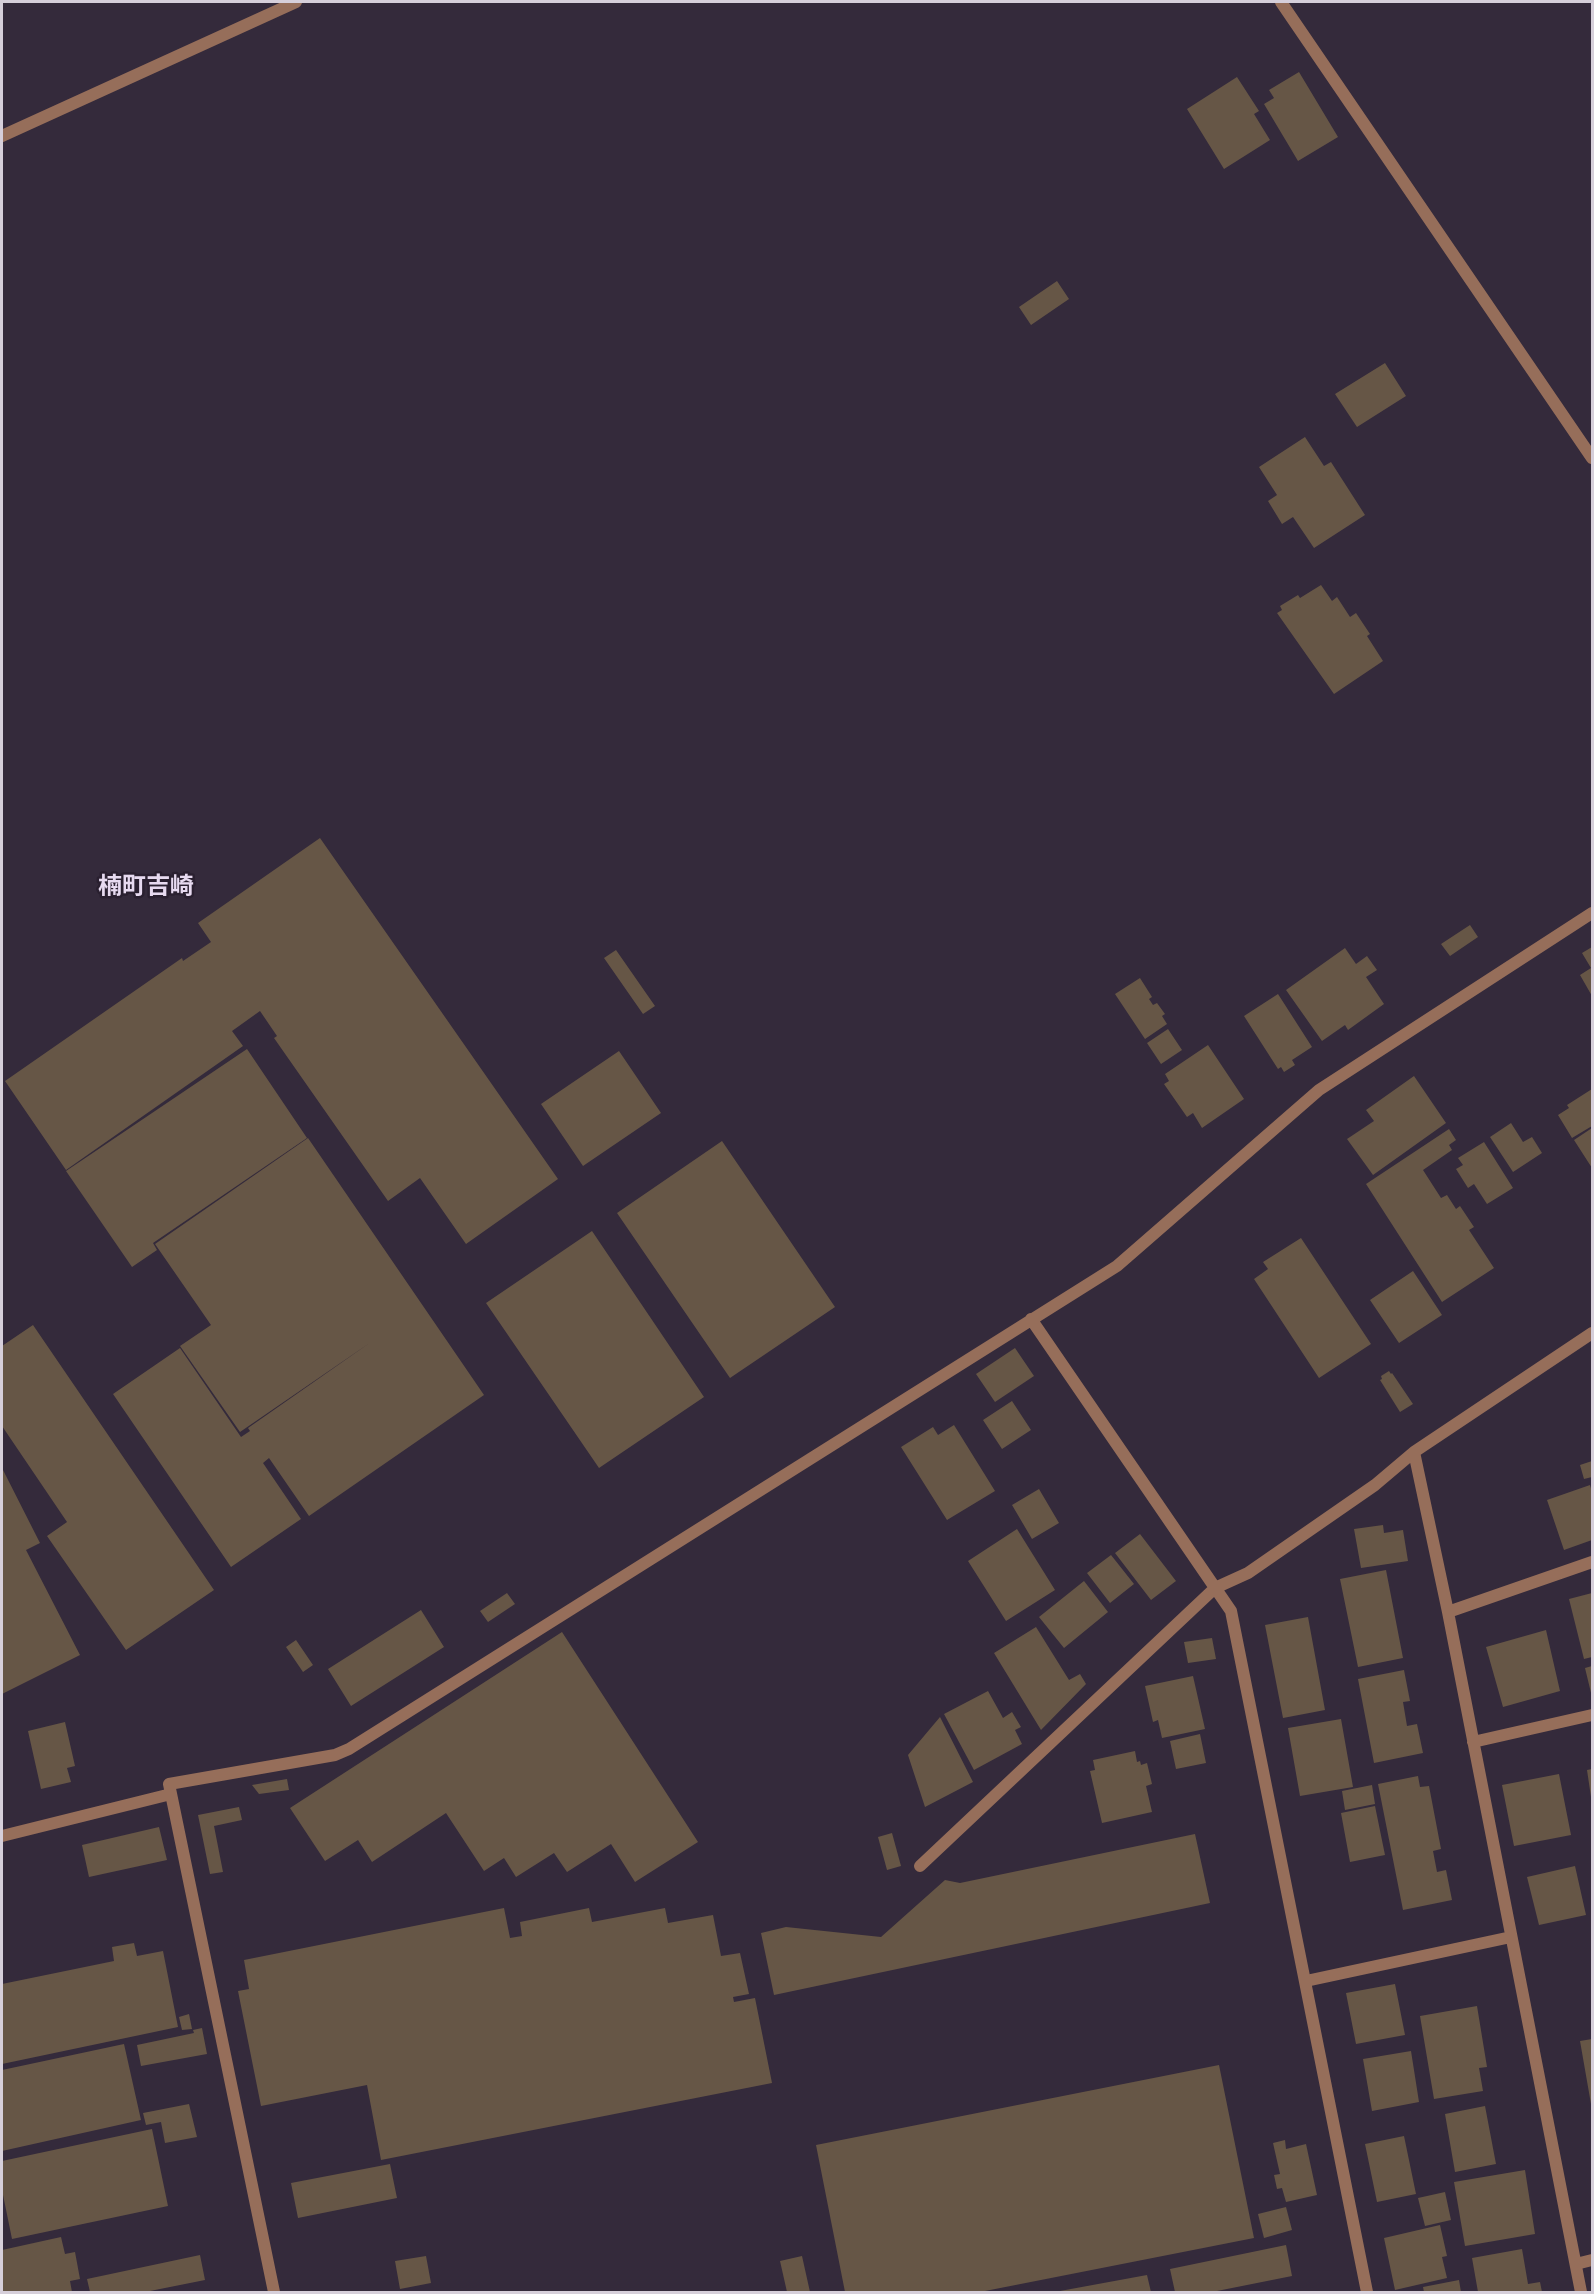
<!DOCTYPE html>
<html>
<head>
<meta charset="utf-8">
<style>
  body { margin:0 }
  #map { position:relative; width:1594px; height:2294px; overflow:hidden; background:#342a3b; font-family:"Titillium Web",sans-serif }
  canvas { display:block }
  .frame { position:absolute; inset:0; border:3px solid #d6cfda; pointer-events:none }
</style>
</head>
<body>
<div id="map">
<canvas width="1594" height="2294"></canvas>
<div class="frame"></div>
</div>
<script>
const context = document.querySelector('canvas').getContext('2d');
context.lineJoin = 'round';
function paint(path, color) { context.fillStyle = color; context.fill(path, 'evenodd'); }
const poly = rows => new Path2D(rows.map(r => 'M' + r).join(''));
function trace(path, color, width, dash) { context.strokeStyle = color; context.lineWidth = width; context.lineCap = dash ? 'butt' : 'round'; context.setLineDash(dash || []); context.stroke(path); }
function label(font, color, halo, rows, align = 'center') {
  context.font = font + ' "Titillium Web","Noto Sans JP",sans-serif'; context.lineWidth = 5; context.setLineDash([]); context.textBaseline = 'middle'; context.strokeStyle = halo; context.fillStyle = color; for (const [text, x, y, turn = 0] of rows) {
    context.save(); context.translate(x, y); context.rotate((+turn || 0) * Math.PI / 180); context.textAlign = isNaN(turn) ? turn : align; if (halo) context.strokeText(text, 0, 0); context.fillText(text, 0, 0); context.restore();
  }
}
paint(poly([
  [1299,72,1338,137,1298,161,1264,104,1274,98,1269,90],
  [1237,77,1259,111,1254,114,1270,140,1224,169,1187,109],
  [1057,281,1069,299,1031,325,1019,307],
  [1385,363,1406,396,1357,427,1335,394],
  [1305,437,1324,466,1331,462,1365,515,1314,548,1293,517,1282,524,1268,501,1277,495,1259,467],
  [1321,585,1332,601,1337,597,1350,617,1356,613,1370,634,1367,636,1383,661,1334,694,1277,613,1282,610,1280,606,1298,595,1300,598],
  [320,838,558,1179,466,1244,420,1178,388,1201,274,1038,277,1036,260,1011,232,1031,243,1046,66,1170,5,1081,182,958,183,961,211,942,198,923],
  [1470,925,1478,937,1450,956,1441,944],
  [1592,947,1592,996,1580,975,1591,968,1582,953],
  [1345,948,1356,964,1367,956,1377,970,1366,977,1384,1004,1348,1030,1345,1025,1322,1041,1286,990],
  [616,950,655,1006,643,1014,604,958],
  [1140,978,1152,997,1149,999,1153,1005,1157,1003,1165,1014,1162,1016,1167,1024,1145,1039,1115,994],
  [1278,994,1312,1047,1292,1060,1295,1065,1284,1072,1281,1067,1278,1069,1244,1016],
  [1168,1029,1182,1050,1161,1064,1147,1043],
  [1208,1045,1244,1099,1202,1128,1193,1113,1187,1117,1164,1084,1169,1081,1165,1074],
  [247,1049,307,1138,153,1243,157,1250,132,1267,66,1171],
  [619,1051,661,1113,583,1166,541,1104],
  [1414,1076,1446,1123,1373,1175,1347,1139,1374,1121,1366,1110],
  [1592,1089,1592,1126,1572,1138,1558,1115,1569,1108,1567,1105],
  [1511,1123,1523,1142,1532,1137,1542,1153,1513,1172,1490,1137],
  [1592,1128,1592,1168,1574,1140],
  [1449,1129,1456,1140,1449,1145,1452,1150,1423,1170,1441,1198,1447,1195,1456,1209,1460,1206,1474,1227,1469,1230,1494,1268,1442,1302,1366,1184],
  [308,1138,484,1395,309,1516,269,1458,263,1463,301,1519,231,1567,113,1394,180,1348,241,1437,250,1431,248,1428,371,1342,240,1432,180,1346,211,1325,155,1244],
  [722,1141,835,1307,730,1378,617,1213],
  [1484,1142,1513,1188,1487,1204,1474,1184,1468,1188,1456,1169,1463,1165,1458,1158],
  [592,1231,704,1397,599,1468,486,1303],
  [1301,1238,1371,1344,1319,1378,1254,1279,1268,1269,1263,1262],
  [1413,1271,1442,1315,1399,1343,1370,1300],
  [33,1325,214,1590,126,1650,47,1536,67,1522,2,1426,2,1346],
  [1015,1348,1034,1376,995,1402,976,1374],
  [1389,1371,1391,1374,1392,1373,1413,1404,1400,1412,1380,1380,1382,1379,1381,1376],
  [1012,1401,1031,1430,1002,1449,983,1420],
  [954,1425,995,1491,947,1520,901,1447,933,1427,938,1435],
  [1592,1461,1592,1477,1584,1479,1580,1465],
  [2,1468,40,1543,26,1550,80,1655,2,1694],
  [1590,1485,1592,1492,1592,1540,1564,1550,1547,1500],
  [1039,1489,1059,1523,1032,1539,1012,1505],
  [1383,1525,1384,1533,1403,1530,1408,1561,1361,1568,1354,1529],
  [1017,1529,1055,1590,1006,1621,968,1561],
  [1140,1534,1176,1581,1151,1600,1115,1553],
  [1111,1555,1134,1584,1110,1603,1087,1573],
  [1386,1570,1403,1658,1358,1667,1340,1579],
  [1084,1581,1108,1612,1064,1648,1039,1617],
  [507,1593,515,1604,488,1622,480,1611],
  [1592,1593,1592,1657,1584,1659,1569,1599],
  [421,1610,444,1647,351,1706,328,1669],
  [1308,1617,1325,1710,1283,1718,1265,1625],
  [1036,1627,1069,1680,1080,1674,1086,1684,1041,1730,994,1653],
  [1546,1630,1560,1691,1503,1707,1486,1647],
  [562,1632,698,1842,635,1882,611,1844,567,1872,554,1853,516,1877,504,1858,484,1871,446,1813,372,1862,358,1840,325,1861,290,1808],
  [1212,1638,1216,1659,1188,1663,1184,1642],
  [296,1640,313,1665,303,1672,286,1647],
  [1592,1666,1592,1697,1585,1668],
  [1404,1670,1410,1701,1403,1702,1407,1726,1417,1724,1423,1753,1374,1763,1358,1679],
  [1193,1676,1205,1729,1162,1738,1158,1720,1153,1722,1145,1686],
  [988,1691,1003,1718,1012,1712,1021,1727,1015,1730,1022,1744,974,1770,944,1714],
  [940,1717,973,1782,925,1807,908,1755],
  [1341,1719,1353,1787,1300,1796,1288,1728],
  [65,1722,75,1766,67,1768,71,1782,41,1789,28,1731],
  [1200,1734,1206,1763,1176,1769,1170,1741],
  [1135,1751,1137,1762,1140,1761,1141,1765,1147,1763,1152,1784,1146,1786,1152,1812,1102,1823,1090,1771,1095,1770,1093,1760],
  [1592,1769,1592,1797,1591,1797,1587,1770],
  [1559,1774,1571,1835,1514,1846,1502,1785],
  [1418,1776,1420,1787,1429,1786,1441,1849,1433,1851,1437,1872,1446,1870,1452,1900,1403,1910,1378,1784],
  [287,1779,289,1790,259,1794,252,1785],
  [1372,1785,1375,1804,1345,1810,1342,1791],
  [1375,1806,1385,1855,1350,1862,1341,1813],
  [239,1807,242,1820,214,1826,223,1872,210,1874,198,1815],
  [159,1827,167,1860,89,1877,82,1845],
  [892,1833,901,1866,887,1870,878,1837],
  [1195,1834,1210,1903,774,1995,761,1933,786,1927,881,1937,945,1880,960,1883],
  [1575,1866,1586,1915,1539,1925,1527,1877],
  [504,1908,510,1938,522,1936,520,1922,589,1908,592,1922,665,1908,668,1923,713,1915,721,1956,740,1953,749,1994,733,1997,734,2002,755,1998,772,2083,381,2160,367,2085,261,2106,238,1991,249,1989,244,1960],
  [134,1943,137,1956,163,1951,178,2027,2,2064,2,1984,114,1961,112,1947],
  [1395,1984,1405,2035,1356,2044,1346,1993],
  [1477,2006,1487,2067,1479,2068,1483,2091,1434,2099,1420,2016],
  [189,2014,192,2029,182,2030,179,2017],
  [202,2028,207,2054,141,2066,137,2045,194,2033,193,2030],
  [1592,2039,1592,2104,1591,2104,1580,2041],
  [124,2044,141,2120,2,2151,2,2070],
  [1411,2051,1419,2102,1372,2111,1363,2059],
  [1219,2065,1254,2238,980,2292,845,2292,816,2145],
  [189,2104,197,2137,165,2143,161,2122,146,2125,143,2113],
  [1485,2106,1496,2164,1455,2172,1445,2114],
  [152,2129,168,2206,12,2239,2,2190,2,2161],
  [1404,2136,1416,2194,1377,2202,1365,2144],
  [1285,2140,1286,2149,1306,2144,1317,2195,1286,2202,1282,2188,1277,2189,1274,2175,1280,2174,1273,2143],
  [390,2164,397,2198,298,2218,291,2183],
  [1525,2170,1535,2234,1465,2246,1454,2182],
  [1445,2192,1451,2220,1425,2226,1418,2198],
  [1286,2207,1292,2230,1264,2238,1258,2214],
  [1440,2225,1447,2256,1442,2257,1447,2278,1395,2290,1384,2238],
  [61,2237,65,2254,75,2252,80,2279,70,2281,72,2292,2,2292,2,2250],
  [1286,2245,1292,2276,1212,2292,1175,2292,1170,2269],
  [1522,2249,1528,2284,1540,2282,1542,2292,1478,2292,1472,2258],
  [200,2255,205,2280,145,2292,90,2292,87,2279],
  [426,2256,431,2283,400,2289,395,2261],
  [802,2256,810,2292,787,2292,780,2261],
  [1147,2275,1151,2292,1060,2292,1060,2291],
  [1459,2280,1461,2292,1424,2292,1423,2287]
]), '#665646');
trace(poly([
  [1281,2,1592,458],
  [2,136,296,2],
  [1031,1319,1231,1611,1367,2292],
  [1414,1452,1448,1612,1581,2292],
  [1448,1612,1592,1562],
  [1473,1742,1592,1715],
  [2,1836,171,1794],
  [920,1866,1215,1588,1248,1573,1375,1485,1414,1452,1592,1333],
  [1306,1981,1511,1937],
  [1576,2264,1592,2260],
  [274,2292,169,1784,335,1755,349,1749,1117,1266,1319,1090,1592,913]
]), '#966e5a', 12);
label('bold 24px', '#e7daf0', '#2a2030', [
  ["楠町吉崎",146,888]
]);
</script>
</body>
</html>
